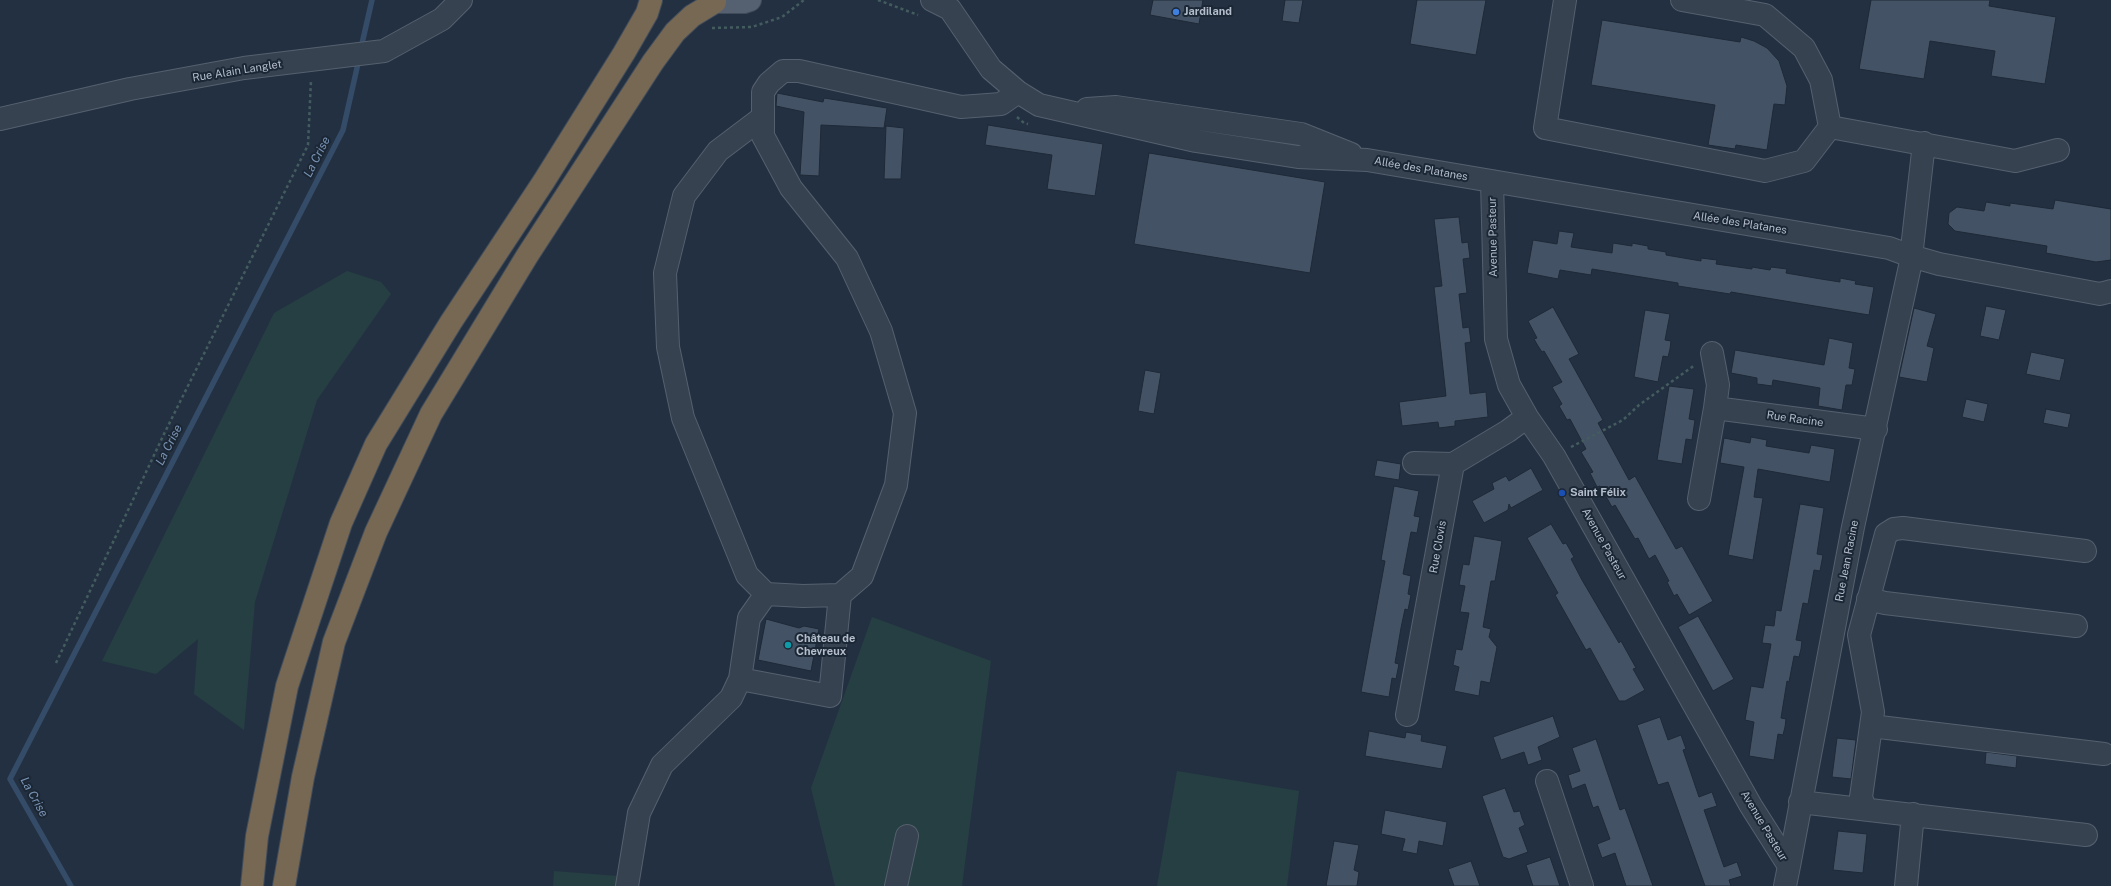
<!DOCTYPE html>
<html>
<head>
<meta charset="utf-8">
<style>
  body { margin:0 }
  canvas { display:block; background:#233041 }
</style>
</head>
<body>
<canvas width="2111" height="886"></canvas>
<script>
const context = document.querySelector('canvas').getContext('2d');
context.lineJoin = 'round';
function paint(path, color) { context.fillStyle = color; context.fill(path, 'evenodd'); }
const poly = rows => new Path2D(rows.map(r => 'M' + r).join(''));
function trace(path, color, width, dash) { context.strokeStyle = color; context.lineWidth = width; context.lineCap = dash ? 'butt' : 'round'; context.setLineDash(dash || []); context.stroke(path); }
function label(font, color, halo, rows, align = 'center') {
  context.font = font + ' "Public Sans",sans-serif'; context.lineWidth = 4; context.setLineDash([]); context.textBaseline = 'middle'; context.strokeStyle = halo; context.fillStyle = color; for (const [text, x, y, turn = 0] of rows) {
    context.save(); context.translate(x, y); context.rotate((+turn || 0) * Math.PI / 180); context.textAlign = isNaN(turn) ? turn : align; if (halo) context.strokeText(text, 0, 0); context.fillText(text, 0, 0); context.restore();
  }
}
paint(poly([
  [347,271,381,282,391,294,317,400,255,602,244,730,194,694,198,639,156,674,102,661,274,313],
  [872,617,991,661,962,886,835,886,811,788],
  [1177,771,1299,791,1287,886,1157,886],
  [554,871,618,876,617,886,553,886]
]), '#253f42');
trace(poly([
  [361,48,372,0],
  [71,886,10,779,343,130,359,59]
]), '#354c69', 5.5);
const building = poly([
  [1153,0,1203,0,1199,24,1150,15,1153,0],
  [1285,0,1303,0,1299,23,1282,21,1285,0],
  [1417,0,1486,0,1476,55,1410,44,1417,0],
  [1871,0,1990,0,1989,6,2056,17,2045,84,1991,76,1995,51,1930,41,1924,79,1859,69,1871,0],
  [1602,20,1740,42,1741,37,1754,41,1767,48,1779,61,1787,86,1785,105,1774,104,1767,150,1736,145,1735,149,1708,145,1715,105,1591,85,1602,20],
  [777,93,823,102,824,98,887,108,884,128,821,125,819,176,800,175,804,112,776,106,777,93],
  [988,125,1103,144,1095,196,1047,189,1052,155,985,145,988,125],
  [886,126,904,128,901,179,884,179,886,126],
  [1149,153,1325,182,1310,273,1134,244,1149,153],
  [2055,200,2111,209,2111,260,2096,262,2046,253,2047,246,1955,231,1948,224,1949,213,1957,207,1984,211,1986,202,2010,206,2010,203,2053,209,2055,200],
  [1459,217,1462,243,1468,242,1470,258,1463,259,1467,293,1459,294,1463,328,1469,327,1471,342,1465,343,1470,394,1486,392,1488,417,1455,421,1455,426,1439,428,1438,422,1402,426,1399,402,1446,396,1434,287,1442,286,1434,219,1459,217],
  [1559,231,1574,233,1571,247,1612,253,1613,243,1632,246,1632,243,1648,246,1648,249,1666,252,1666,255,1701,261,1701,258,1717,260,1716,264,1752,269,1752,267,1770,270,1771,267,1787,269,1786,273,1821,279,1840,282,1840,278,1856,281,1855,284,1874,287,1869,315,1731,292,1730,294,1678,286,1678,283,1592,269,1591,275,1560,270,1558,279,1527,273,1533,240,1557,244,1559,231],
  [1986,306,2006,310,1999,340,1980,336,1986,306],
  [1553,307,1579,354,1569,359,1603,420,1598,423,1629,480,1635,476,1676,549,1682,546,1713,601,1689,615,1677,594,1674,596,1667,582,1669,581,1655,555,1649,559,1638,538,1635,539,1615,505,1612,507,1600,486,1597,487,1590,473,1593,472,1581,452,1586,449,1570,419,1567,420,1559,406,1562,404,1552,387,1562,382,1544,351,1542,352,1538,346,1534,339,1537,338,1528,321,1553,307],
  [1914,308,1936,314,1927,346,1934,348,1927,382,1899,377,1914,308],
  [1645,310,1670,314,1665,340,1671,341,1670,349,1668,357,1663,356,1658,382,1634,377,1645,310],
  [1829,338,1853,343,1849,368,1855,369,1852,385,1846,385,1842,410,1818,406,1820,388,1773,380,1772,386,1765,385,1757,384,1757,378,1731,373,1735,350,1824,365,1829,338],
  [2031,352,2065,359,2060,381,2026,374,2031,352],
  [1145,370,1161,373,1154,414,1138,411,1145,370],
  [1669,386,1694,389,1689,419,1695,420,1692,440,1686,439,1682,464,1657,460,1669,386],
  [1966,399,1988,404,1984,422,1962,417,1966,399],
  [2046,409,2071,414,2068,428,2043,423,2046,409],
  [1751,437,1767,440,1766,446,1809,453,1811,445,1835,449,1830,482,1758,469,1754,497,1763,498,1753,560,1728,555,1744,467,1720,463,1724,438,1750,443,1751,437],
  [1377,460,1401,464,1399,480,1374,476,1377,460],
  [1531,468,1543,490,1511,508,1509,504,1508,510,1484,523,1472,501,1494,489,1492,483,1506,476,1509,481,1531,468],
  [1394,486,1419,491,1414,516,1420,517,1417,533,1411,532,1403,574,1411,576,1408,594,1411,595,1408,610,1405,609,1401,628,1395,663,1399,664,1396,679,1392,678,1389,697,1361,692,1385,561,1381,560,1394,486],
  [1800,504,1824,508,1817,554,1823,555,1820,571,1814,570,1808,604,1803,603,1796,640,1802,641,1801,649,1799,657,1794,656,1789,682,1787,681,1781,718,1786,719,1785,727,1783,735,1778,734,1774,760,1749,756,1754,722,1745,720,1751,686,1763,688,1771,644,1762,643,1765,625,1774,626,1776,610,1781,611,1800,504],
  [1551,524,1563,544,1566,543,1574,557,1571,559,1582,580,1619,643,1621,641,1636,668,1633,669,1645,690,1625,701,1619,701,1590,648,1586,650,1555,595,1558,593,1527,538,1551,524],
  [1474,536,1502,541,1495,581,1491,581,1483,627,1491,629,1489,637,1497,647,1490,683,1481,681,1479,696,1454,691,1459,667,1453,665,1456,649,1462,650,1469,613,1460,612,1465,586,1459,585,1463,564,1469,565,1474,536],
  [1698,616,1734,679,1713,691,1678,627,1698,616],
  [766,619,799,628,804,626,819,629,811,671,758,660,766,619],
  [1553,716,1560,737,1538,747,1542,760,1528,765,1524,752,1501,760,1493,737,1553,716],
  [1660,717,1668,740,1681,735,1686,749,1683,750,1699,797,1712,792,1717,806,1704,810,1724,867,1737,862,1742,876,1729,880,1731,886,1705,886,1668,782,1658,785,1637,725,1660,717],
  [1369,731,1405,738,1406,732,1422,735,1421,741,1447,746,1442,769,1365,756,1369,731],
  [1837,738,1856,740,1851,779,1832,777,1837,738],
  [1596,739,1620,810,1625,808,1653,886,1626,886,1615,853,1602,858,1597,844,1610,839,1598,806,1593,808,1585,784,1572,789,1568,775,1580,771,1572,748,1596,739],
  [1986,752,2017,756,2016,768,1985,764,1986,752],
  [1505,788,1514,812,1520,811,1522,818,1525,825,1519,828,1528,852,1509,859,1503,857,1482,796,1505,788],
  [1385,810,1447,822,1443,846,1419,841,1417,854,1402,851,1405,839,1381,834,1385,810],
  [1838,831,1867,834,1863,873,1833,870,1838,831],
  [1334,841,1359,845,1354,870,1359,872,1357,886,1326,886,1334,841],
  [1550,857,1560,886,1533,886,1526,865,1550,857],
  [1471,861,1480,886,1454,886,1448,869,1471,861]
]);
paint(building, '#435265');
trace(building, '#1e2937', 1);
const minor = poly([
  [932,0,950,9,991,69,1018,92,1039,105,1196,141,1298,157,1367,160,1889,248,1911,256,1939,264,2100,294,2111,291],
  [1565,0,1545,128,1765,171,1804,161,1830,127,1821,80,1804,48,1765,15,1682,0],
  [1087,109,1116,107,1301,134,1351,154],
  [763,117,718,151,684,196,665,273,668,347,683,418,747,575,766,594,803,596,840,595,862,576,896,485,905,413,881,331,847,258,791,188,763,136,763,92,769,83,783,71,799,71,961,107,1001,104,1018,92],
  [0,119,130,89,244,68,384,51,442,19,461,0],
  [1830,127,2015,161,2058,150],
  [1492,181,1496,339,1509,385,1527,417,1554,456,1751,806,1789,866,1785,886],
  [1712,353,1718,385,1715,408],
  [1414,463,1453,464],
  [1699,499,1715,408,1876,429],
  [766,594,749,618,740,679,830,696,840,595],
  [1868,599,1885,603,2076,626],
  [1407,715,1453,464,1508,431,1527,417],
  [1871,726,2104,754],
  [1547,781,1582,886],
  [1800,802,2086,835],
  [1865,808,1861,797,1873,712,1859,635,1886,534,1894,529,1903,528,2085,551],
  [1789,866,1853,527,1910,266,1924,143],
  [627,886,639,813,662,765,731,698,740,679],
  [896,886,907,836],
  [1906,886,1913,814]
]);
const major = poly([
  [708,0,715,2,744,2,750,0]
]);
const highway = poly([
  [252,886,257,836,287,686,341,523,376,444,451,322,544,181,624,53,647,13,651,0],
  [284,886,303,777,334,642,376,532,431,414,527,256,653,62,675,32,692,16,715,2]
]);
trace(minor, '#55606e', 24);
trace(major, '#404b59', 24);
trace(highway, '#424d5b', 24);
trace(poly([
  [878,0,918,15],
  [712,28,752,27,782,17,804,0],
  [1017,117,1024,123,1028,124],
  [1571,447,1623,420,1639,405,1695,365],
  [56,663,164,434,308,145,311,80]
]), '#435c5e', 2.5, [3, 3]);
trace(minor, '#374250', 22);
trace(major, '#556170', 22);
trace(highway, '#776854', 22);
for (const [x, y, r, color] of [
  [1176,12,4,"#3f7fe0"],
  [1562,493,4,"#1a4fb4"],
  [788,645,4,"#0f9aa8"]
]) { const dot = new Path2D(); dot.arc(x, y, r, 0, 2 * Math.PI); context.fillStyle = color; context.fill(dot); trace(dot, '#1c2735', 1.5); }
label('bold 11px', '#b3bdcb', '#1c2735', [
  ["Jardiland",1184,12],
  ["Saint Félix",1570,493],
  ["Château de",796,639],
  ["Chevreux",796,652]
], 'left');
label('11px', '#b3bdcb', '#1c2735', [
  ["Rue Alain Langlet",237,71,-9],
  ["Allée des Platanes",1421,169,10],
  ["Allée des Platanes",1740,223,9],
  ["Avenue Pasteur",1493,237,-91],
  ["Rue Racine",1795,419,8],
  ["Avenue Pasteur",1604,544,61],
  ["Rue Clovis",1438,547,-80],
  ["Rue Jean Racine",1847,561,-79],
  ["Avenue Pasteur",1764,826,59]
]);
label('italic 12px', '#7994b5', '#1c2735', [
  ["La Crise",317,157,-63],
  ["La Crise",169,445,-63],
  ["La Crise",34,797,61]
]);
</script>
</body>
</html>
